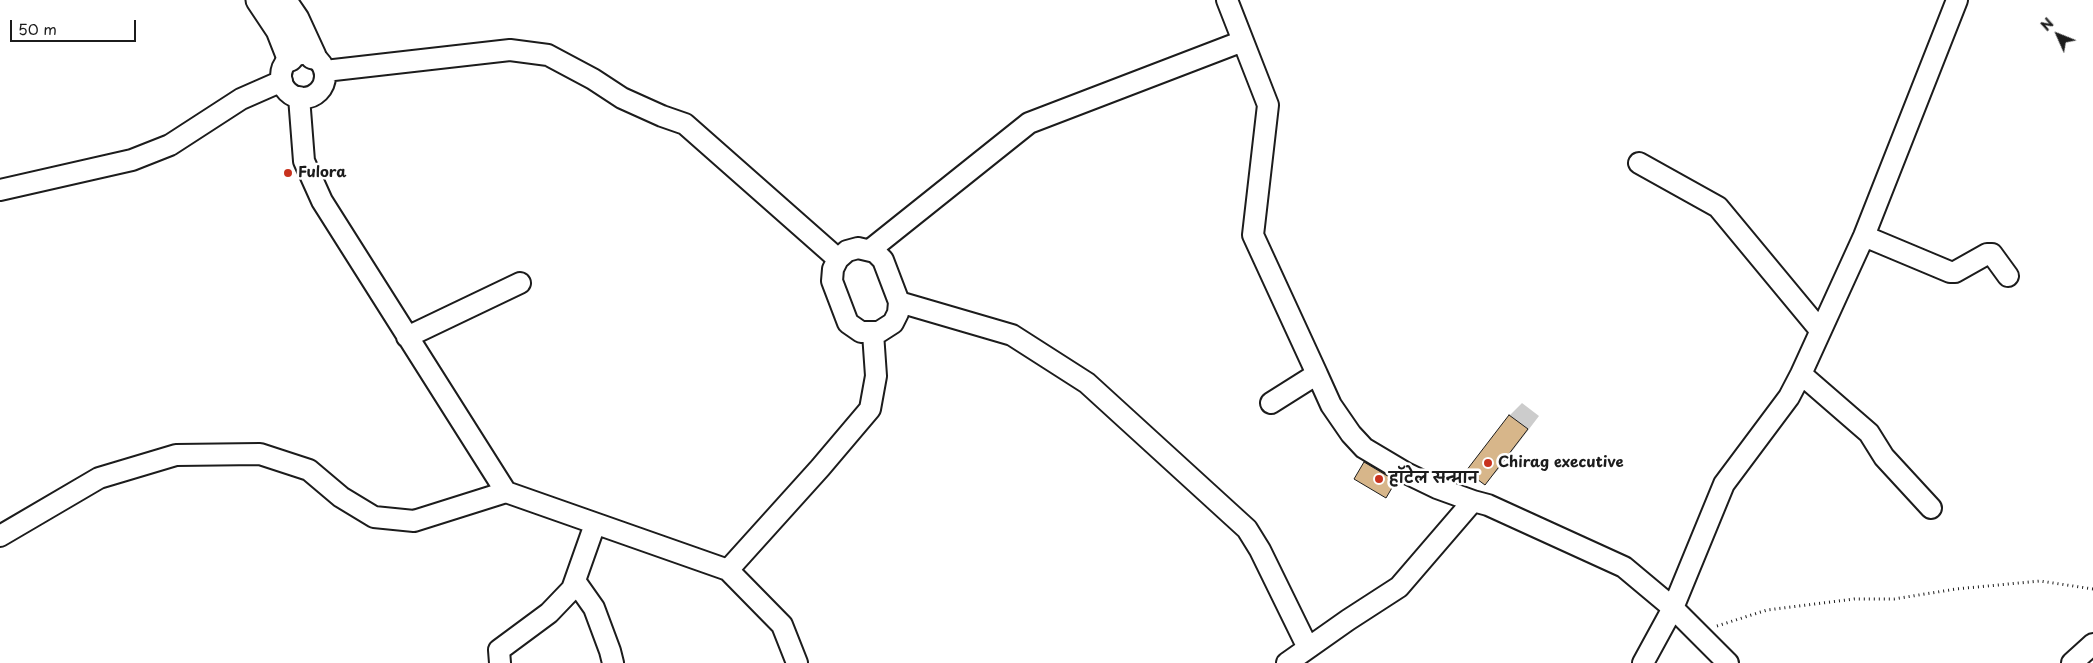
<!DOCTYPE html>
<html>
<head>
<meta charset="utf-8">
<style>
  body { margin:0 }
  #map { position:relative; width:2093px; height:663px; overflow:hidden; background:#fff; font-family:"Playpen Sans",sans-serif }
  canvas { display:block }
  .north { position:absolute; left:2033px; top:10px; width:50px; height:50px; -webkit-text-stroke:4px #fff; paint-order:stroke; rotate:314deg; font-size:14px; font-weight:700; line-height:20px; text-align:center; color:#1c1c1c }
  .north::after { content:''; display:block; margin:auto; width:18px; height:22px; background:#1c1c1c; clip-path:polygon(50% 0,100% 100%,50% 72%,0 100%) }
  .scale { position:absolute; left:10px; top:20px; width:126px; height:22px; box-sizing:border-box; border:2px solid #1c1c1c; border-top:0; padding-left:6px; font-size:15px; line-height:18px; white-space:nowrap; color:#1c1c1c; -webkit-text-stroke:4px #fff; paint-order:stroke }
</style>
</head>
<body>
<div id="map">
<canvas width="2093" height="663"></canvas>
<div class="north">N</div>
<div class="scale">50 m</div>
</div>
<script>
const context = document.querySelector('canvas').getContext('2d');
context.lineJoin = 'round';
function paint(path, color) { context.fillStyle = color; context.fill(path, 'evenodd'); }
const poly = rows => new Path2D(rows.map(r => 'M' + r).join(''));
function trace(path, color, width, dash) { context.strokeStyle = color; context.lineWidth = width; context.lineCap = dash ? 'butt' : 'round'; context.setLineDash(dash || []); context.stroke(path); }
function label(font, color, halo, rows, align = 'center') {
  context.font = font + ' "Playpen Sans","Playpen Sans Deva",sans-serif'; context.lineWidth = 5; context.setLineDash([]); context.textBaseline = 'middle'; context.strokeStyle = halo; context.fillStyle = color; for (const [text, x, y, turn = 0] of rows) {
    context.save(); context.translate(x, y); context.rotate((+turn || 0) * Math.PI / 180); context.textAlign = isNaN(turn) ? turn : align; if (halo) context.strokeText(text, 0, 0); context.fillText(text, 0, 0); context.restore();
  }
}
paint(poly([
  [1522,403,1539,416,1497,471,1485,483,1468,470,1510,415],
  [1369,459,1399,477,1386,496,1365,463]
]), '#0003');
const building = poly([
  [1509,415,1528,429,1485,485,1466,471,1509,415],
  [1364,462,1396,481,1386,498,1354,479,1364,462]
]);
paint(building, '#d7b68a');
trace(building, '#1c1c1c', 1);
const minor = poly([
  [1227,0,1268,105,1253,235,1317,374,1271,403],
  '281 76a22 22 0 1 1 44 0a22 22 0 1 1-44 0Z',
  [325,71,510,50,548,55,593,79,622,98,662,116,685,124,838,259],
  [299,97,304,161,322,201,506,492],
  [1639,163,1718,207,1820,330],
  [0,190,132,160,170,145,241,99,282,81],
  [1864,236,1950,272,1955,272,1987,254,1992,254,2008,276],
  [858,248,875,252,883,260,899,302,898,313,893,323,879,332,861,332,848,323,832,281,833,269,838,259,847,251,858,248],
  [870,250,1029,123,1243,41],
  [899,302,1012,335,1087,383,1247,529,1260,550,1308,648],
  [407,337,520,283],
  [1317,374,1331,405,1351,434,1364,448,1406,473,1437,488,1473,501],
  [1801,374,1869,433,1884,457,1931,508],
  [0,536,99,478,176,455,260,454,309,470,341,497,374,517,414,521,506,492,728,570,782,625,797,663],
  [728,570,820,468,870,409,876,376,873,333],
  [575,581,594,608,610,651,613,663],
  [500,663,499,650,549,613,572,589,595,524],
  [1287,663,1348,620,1399,587,1473,501,1488,505,1624,567,1673,608,1643,663],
  [1728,663,1673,608,1724,484,1789,397,1801,374,1864,236,1957,0],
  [2072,663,2093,644]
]);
const major = poly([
  [259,0,279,30,290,58],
  [283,0,296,19,313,56]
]);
trace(minor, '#1c1c1c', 24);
trace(major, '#1c1c1c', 29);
trace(poly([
  [1717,626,1767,610,1854,599,1894,599,1956,589,2040,581,2093,589]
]), '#1c1c1c', 3, [1, 4]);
trace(minor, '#fff', 20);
trace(major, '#fff', 25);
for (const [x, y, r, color] of [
  [288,173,5,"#c8321e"],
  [1488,463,5,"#c8321e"],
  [1379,479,5,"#c8321e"]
]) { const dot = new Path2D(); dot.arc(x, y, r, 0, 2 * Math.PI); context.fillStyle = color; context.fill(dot); trace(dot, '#fff', 2); }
label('bold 15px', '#1c1c1c', '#fff', [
  ["Fulora",298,173],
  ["Chirag executive",1498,463],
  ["हॉटेल सन्मान",1389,479]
], 'left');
</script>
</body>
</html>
